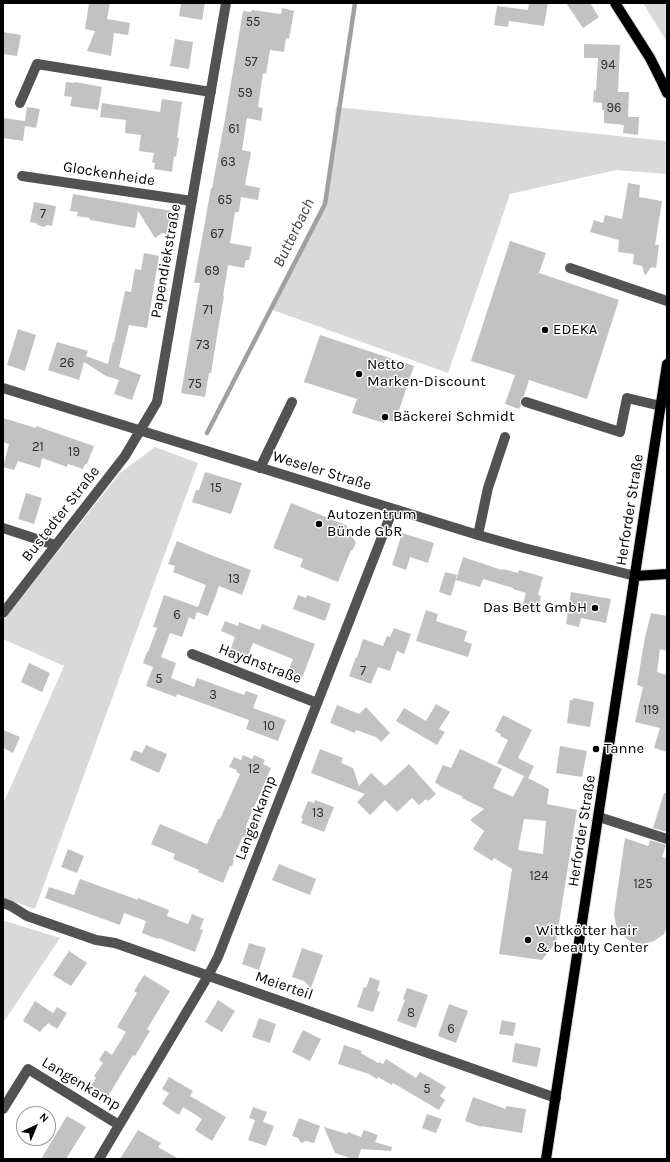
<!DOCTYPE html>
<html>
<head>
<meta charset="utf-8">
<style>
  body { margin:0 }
  #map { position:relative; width:670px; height:1162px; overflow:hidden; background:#fff; font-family:Karla,sans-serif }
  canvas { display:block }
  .frame { position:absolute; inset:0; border:4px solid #000; pointer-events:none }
  .north { position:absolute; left:16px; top:1106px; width:40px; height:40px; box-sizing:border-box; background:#fff; border:1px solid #999; border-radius:50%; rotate:44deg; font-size:11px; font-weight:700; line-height:16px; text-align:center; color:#000 }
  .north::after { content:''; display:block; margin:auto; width:14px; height:18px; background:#000; clip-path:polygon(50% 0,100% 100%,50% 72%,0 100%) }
</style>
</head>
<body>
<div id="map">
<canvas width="670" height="1162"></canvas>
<div class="frame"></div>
<div class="north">N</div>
</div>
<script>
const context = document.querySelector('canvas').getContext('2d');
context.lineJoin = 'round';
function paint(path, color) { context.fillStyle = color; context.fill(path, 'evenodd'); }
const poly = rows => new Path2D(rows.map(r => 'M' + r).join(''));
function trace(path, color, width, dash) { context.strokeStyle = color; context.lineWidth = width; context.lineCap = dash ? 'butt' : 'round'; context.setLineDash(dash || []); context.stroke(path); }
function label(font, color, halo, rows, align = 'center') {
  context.font = font + ' Karla,sans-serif'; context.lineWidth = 3; context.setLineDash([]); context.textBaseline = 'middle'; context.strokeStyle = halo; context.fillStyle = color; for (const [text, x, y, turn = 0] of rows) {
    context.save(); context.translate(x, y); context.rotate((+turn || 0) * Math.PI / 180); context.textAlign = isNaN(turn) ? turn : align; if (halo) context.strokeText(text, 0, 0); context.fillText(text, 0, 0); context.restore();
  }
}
paint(poly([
  [643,3,667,3,667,42,656,24],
  [336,107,667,141,667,174,616,170,510,194,448,373,270,309,326,203],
  [155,447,198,463,35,909,3,898,3,804,64,666,3,639,3,621,120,473],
  [5,921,60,938,3,1023,3,924]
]), '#d9d9d9');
trace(poly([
  [207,433,325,204,355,3]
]), '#a0a0a0', 4.5);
paint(poly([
  [89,3,110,3,107,19,130,23,128,35,114,33,111,56,87,51,95,31,85,29],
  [181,3,205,3,202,20,179,16],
  [529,3,548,3,544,26,509,21,508,27,494,25,497,6,528,10],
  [566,3,590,3,599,17,583,28],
  [282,8,294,11,289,39,286,38,284,52,270,50,266,74,263,73,258,107,263,108,261,121,247,118,242,150,251,152,245,185,260,188,258,200,241,197,239,212,235,212,230,243,252,247,249,260,246,260,244,268,228,265,223,296,224,296,218,330,211,373,209,373,205,397,181,393,200,283,194,283,211,188,212,188,225,119,243,11,251,12,252,10,281,14],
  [3,32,21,35,17,56,3,54],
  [175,39,193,42,189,69,170,66],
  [584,44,620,45,618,92,629,92,628,117,639,117,638,135,623,133,624,125,604,123,604,110,602,110,602,103,593,102,594,90,596,91,598,58,584,58],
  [66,82,74,83,75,82,102,87,98,110,70,106,72,97,64,96],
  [162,99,182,102,177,138,179,138,176,157,174,156,172,172,154,169,155,163,152,162,154,153,139,151,141,135,125,133,126,120,100,117,102,103,160,112],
  [27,107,40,109,36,128,25,126,23,141,3,138,3,118,25,121],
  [628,183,640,185,639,197,662,201,655,245,659,245,656,268,651,267,645,276,642,266,633,264,634,254,618,252,619,240,590,232,594,220,603,223,605,215,622,219],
  [73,194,172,211,168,234,162,233,155,238,138,211,135,228,90,220,90,218,77,216,78,212,70,211],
  [34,202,56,206,52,226,47,225,44,227,38,225,36,223,30,222],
  [510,241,546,253,539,273,619,300,587,399,529,380,524,396,520,400,521,405,519,409,505,404,515,375,471,361],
  [144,253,159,256,147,328,129,325,119,367,141,375,132,400,114,394,119,380,106,376,84,362,79,380,48,370,57,342,88,351,86,356,108,364,113,342,114,342,125,291,131,292,135,269,141,270],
  [18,329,36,335,25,371,7,365],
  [320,335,414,366,398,413,397,412,394,422,385,419,384,423,352,413,357,399,304,382],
  [3,418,36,428,36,426,94,446,87,464,85,464,83,469,68,464,67,467,42,458,40,468,18,461,14,470,3,467,9,444,3,442],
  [205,472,242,483,231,514,192,502,196,490,199,490],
  [26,493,42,498,34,524,18,519],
  [291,503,346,525,356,543,352,551,351,550,338,582,300,567,303,559,273,548],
  [402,533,434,543,428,563,410,557,406,570,392,565],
  [177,541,208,554,251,570,242,595,219,586,208,616,197,612,194,620,189,617,182,637,170,633,161,657,176,663,171,678,194,687,197,678,244,695,246,691,258,695,253,708,286,720,278,741,246,729,249,720,177,694,176,697,146,686,153,667,143,663,147,652,148,652,157,628,153,627,164,595,198,607,206,585,173,572,175,566,168,564],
  [463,557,502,570,503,569,518,573,519,570,543,577,538,595,541,596,537,612,522,607,526,593,513,589,513,588,483,579,480,587,456,580],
  [445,572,457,575,451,596,439,592],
  [571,592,611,599,606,623,581,618,579,627,566,624],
  [298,595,306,598,307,595,331,604,325,621,293,609],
  [426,610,438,614,436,621,467,631,464,641,472,644,468,657,416,641],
  [651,613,667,616,667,651,660,649,657,672,667,675,667,752,654,748,660,728,635,722,643,687,637,685,645,637],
  [225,621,238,626,239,622,260,630,262,624,315,644,301,681,287,675,293,659,253,643,247,658,230,651,235,637,221,631],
  [394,628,411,634,404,654,397,651,390,671,378,667,371,684,349,676,356,657,357,658,363,639,383,646,387,636,390,637],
  [29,663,50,673,42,692,21,682],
  [573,698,594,702,590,727,567,723,570,700,573,700],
  [436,704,450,712,439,729,445,732,437,745,396,721,404,708,426,721],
  [337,705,359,714,366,707,390,733,381,742,376,737,356,730,355,733,330,723],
  [503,715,532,730,518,758,534,766,528,778,549,789,547,804,577,810,556,942,542,960,499,954,512,869,494,858,492,861,473,849,484,831,470,820,484,809,462,798,463,797,440,786,435,782,443,765,451,768,460,749,502,769,493,788,513,797,524,776,497,763,508,740,500,736,501,734,495,731],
  [524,819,546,821,543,854,518,850],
  [3,730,20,737,13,753,3,748],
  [146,745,167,754,159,773,130,760,134,750,142,753],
  [560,746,587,751,582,777,556,773],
  [320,749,343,758,341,763,353,768,359,786,371,773,385,786,409,764,436,794,428,801,426,799,419,805,412,798,397,812,385,800,370,815,357,802,365,794,311,773],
  [243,755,252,759,254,755,265,760,263,764,271,768,246,826,249,839,243,836,233,859,234,861,232,866,230,866,223,883,198,872,199,870,173,859,175,854,151,844,160,824,207,844,218,819,220,819,240,774,236,772,237,770,229,767,234,757,241,760],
  [664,793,667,793,667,832,653,828],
  [315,800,334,807,324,832,301,823,303,819,301,818,308,801,314,803],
  [625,838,648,846,650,840,666,845,662,857,667,858,667,927,664,934,654,941,643,944,631,942,622,935,616,925,614,914],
  [68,849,84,856,77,873,61,867],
  [279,864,316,879,310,895,272,880],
  [80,879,138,900,138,898,169,910,167,916,188,924,192,914,204,919,200,929,203,930,195,952,159,938,158,939,142,933,146,921,124,913,120,925,45,898,49,887,74,895],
  [249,943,266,948,259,970,242,964],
  [302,948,323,955,311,988,304,981,292,977],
  [69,951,87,963,71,986,53,975],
  [144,975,170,991,147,1029,150,1031,135,1056,133,1055,108,1096,91,1086,96,1078,94,1076,103,1063,99,1060,105,1050,112,1055,126,1032,117,1027,137,993,134,991],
  [370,977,380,981,377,991,380,992,373,1012,357,1007,364,987,366,988],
  [407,988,428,995,416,1028,397,1021,405,1000,403,999],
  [218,1000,235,1011,222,1032,205,1022],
  [35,1001,53,1013,57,1007,67,1013,57,1029,48,1023,46,1026,45,1026,40,1032,23,1021],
  [449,1004,468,1011,456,1043,438,1036],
  [259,1018,276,1024,270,1043,252,1037],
  [502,1020,516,1023,513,1036,499,1034],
  [303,1030,321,1039,310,1061,292,1052],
  [515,1043,541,1048,537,1067,512,1062],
  [344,1045,362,1051,361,1053,378,1063,379,1062,383,1064,386,1059,416,1078,420,1072,446,1087,440,1096,445,1100,439,1110,393,1083,392,1085,378,1077,377,1079,369,1074,338,1064],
  [169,1077,193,1091,190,1096,226,1117,212,1141,195,1130,202,1119,183,1107,179,1115,162,1104,169,1093,162,1089],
  [473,1097,506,1109,506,1106,526,1109,522,1133,481,1126,481,1127,465,1121],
  [253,1107,267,1112,263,1122,274,1126,266,1146,248,1140,255,1120,249,1118],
  [427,1114,442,1119,436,1133,422,1128],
  [67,1116,86,1127,66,1159,41,1159],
  [299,1118,320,1126,314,1143,306,1141,301,1143,298,1138,292,1136],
  [324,1127,347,1134,348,1132,361,1137,364,1130,378,1135,375,1142,392,1147,391,1151,361,1149,358,1159,353,1159,335,1153],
  [138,1130,161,1143,158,1147,179,1159,120,1159]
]), '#c2c2c2');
const major = poly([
  [615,3,650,58,661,80,667,93],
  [635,576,667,574],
  [546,1159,667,364]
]);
trace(major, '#dbdbdb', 12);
trace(poly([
  [20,103,37,64,211,92],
  [22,176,192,201],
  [570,268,667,301],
  [3,388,478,535,524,548,635,576],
  [526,402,620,432,627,398,661,406],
  [260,468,292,402],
  [3,528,55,545],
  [478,535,488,488,505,437],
  [3,613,125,456,157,402,226,3],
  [192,654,317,703],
  [599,817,667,839],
  [3,903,11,906,27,916,96,940,115,943,556,1098],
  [3,1109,28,1069,119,1125],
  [99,1159,208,976,218,957,393,509]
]), '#525252', 10);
trace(major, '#000', 10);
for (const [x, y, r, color] of [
  [545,330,4,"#000"],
  [359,374,4,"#000"],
  [385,417,4,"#000"],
  [319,524,4,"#000"],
  [595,608,4,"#000"],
  [596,749,4,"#000"],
  [528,940,4,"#000"]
]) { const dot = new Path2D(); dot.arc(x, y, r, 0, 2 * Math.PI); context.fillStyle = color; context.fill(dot); trace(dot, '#fff', 1.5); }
label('13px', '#303030', null, [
  ["55",253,22],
  ["57",251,62],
  ["94",608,65],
  ["59",245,93],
  ["96",614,108],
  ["61",234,129],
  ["63",228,162],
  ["65",225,200],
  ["7",43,214],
  ["67",217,234],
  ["69",212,271],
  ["71",208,310],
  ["73",203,345],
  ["26",67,363],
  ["75",195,384],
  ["21",38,447],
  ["19",74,452],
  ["15",216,488],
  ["13",234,579],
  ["6",177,615],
  ["7",363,671],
  ["5",159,679],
  ["3",213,695],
  ["119",651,710],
  ["10",269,726],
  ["12",254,769],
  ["13",318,813],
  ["124",539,876],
  ["125",643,884],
  ["8",411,1013],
  ["6",451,1029],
  ["5",427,1089]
]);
label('15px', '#000', '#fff', [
  ["Glockenheide",109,174,9],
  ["Papendiekstraße",166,261,-80],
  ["Weseler Straße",322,471,17],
  ["Herforder Straße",630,510,-81],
  ["Bustedter Straße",61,514,-52],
  ["Haydnstraße",260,664,21],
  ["Langenkamp",256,818,-69],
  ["Herforder Straße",582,831,-81],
  ["Meierteil",284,986,19],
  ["Langenkamp",81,1084,31]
]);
label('15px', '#000', '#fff', [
  ["EDEKA",553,330],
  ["Netto",367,365],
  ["Marken-Discount",367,382],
  ["Bäckerei Schmidt",393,417],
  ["Autozentrum",327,515],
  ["Bünde GbR",327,532],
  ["Das Bett GmbH",587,608,"right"],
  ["Tanne",604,749],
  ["Wittkötter hair",536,931],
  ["& beauty Center",536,948]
], 'left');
label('italic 16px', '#414141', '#fff', [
  ["Butterbach",294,233,-64]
]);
</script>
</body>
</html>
